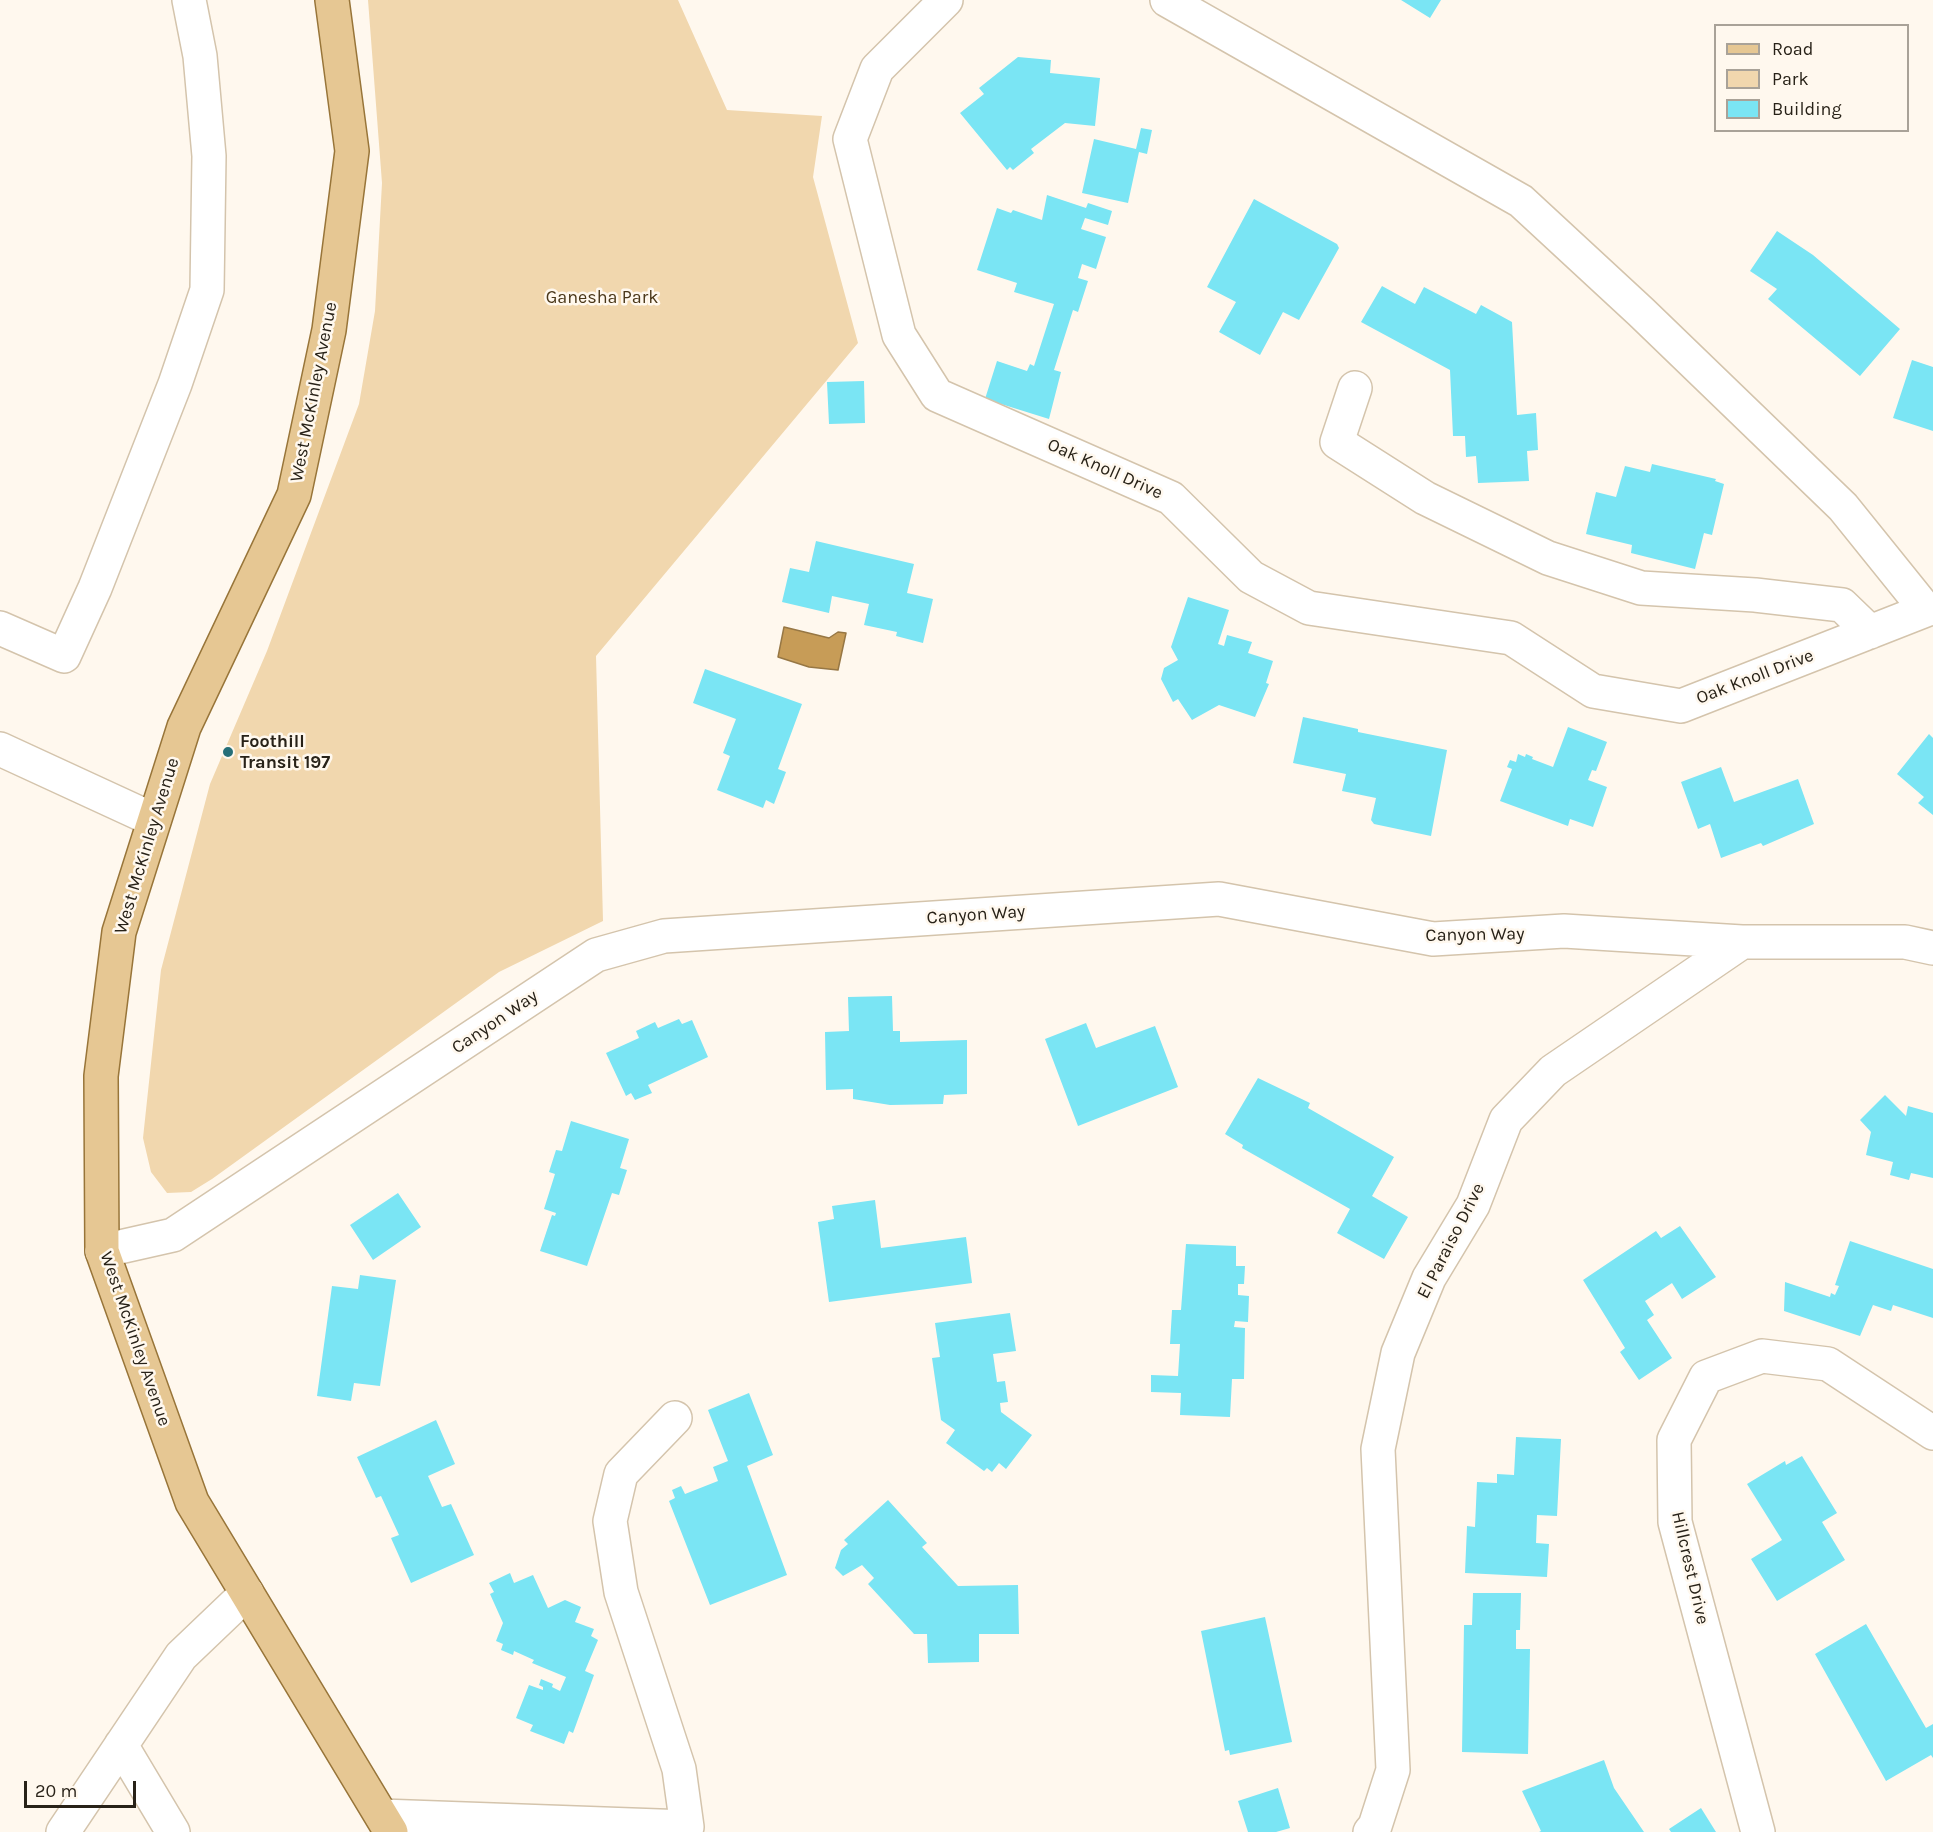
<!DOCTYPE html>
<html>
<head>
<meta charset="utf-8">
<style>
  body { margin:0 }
  #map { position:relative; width:1933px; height:1832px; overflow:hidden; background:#fff8ee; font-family:Karla,sans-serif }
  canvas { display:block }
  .legend { position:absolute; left:1714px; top:24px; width:195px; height:108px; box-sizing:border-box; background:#fff8ee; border:2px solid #a9a298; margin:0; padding:8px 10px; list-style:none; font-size:18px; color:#282218 }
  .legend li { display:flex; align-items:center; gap:12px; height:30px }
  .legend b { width:30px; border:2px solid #a9a298 }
  .scale { position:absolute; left:24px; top:1781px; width:112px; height:27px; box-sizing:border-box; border:3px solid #282218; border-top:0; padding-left:8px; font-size:18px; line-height:21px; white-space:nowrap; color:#282218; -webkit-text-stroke:4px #fff8ee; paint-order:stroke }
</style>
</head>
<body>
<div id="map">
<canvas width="1933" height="1832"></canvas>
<ul class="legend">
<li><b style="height:8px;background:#e6c793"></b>Road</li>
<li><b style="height:16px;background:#f1d7ae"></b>Park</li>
<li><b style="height:16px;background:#7ae5f4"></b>Building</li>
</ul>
<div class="scale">20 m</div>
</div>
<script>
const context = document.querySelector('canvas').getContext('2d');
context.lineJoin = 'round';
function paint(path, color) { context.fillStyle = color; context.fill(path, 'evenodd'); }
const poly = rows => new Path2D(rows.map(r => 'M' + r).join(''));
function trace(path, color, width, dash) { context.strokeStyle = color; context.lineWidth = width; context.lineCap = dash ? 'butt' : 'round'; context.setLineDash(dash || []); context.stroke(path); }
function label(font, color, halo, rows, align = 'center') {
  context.font = font + ' Karla,sans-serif'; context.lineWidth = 5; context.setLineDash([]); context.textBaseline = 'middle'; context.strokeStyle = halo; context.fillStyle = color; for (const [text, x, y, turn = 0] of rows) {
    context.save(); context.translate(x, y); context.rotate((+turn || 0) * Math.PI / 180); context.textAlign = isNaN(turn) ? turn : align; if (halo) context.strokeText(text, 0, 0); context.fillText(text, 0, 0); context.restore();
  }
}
paint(poly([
  [368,0,678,0,727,110,822,116,813,177,858,343,596,656,603,921,499,972,212,1179,191,1192,167,1193,151,1172,143,1138,161,970,210,784,267,651,359,404,375,311,382,183]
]), '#f1d7ae');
const water = poly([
  [784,627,829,638,838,632,846,633,838,670,809,667,778,657,784,627]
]);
paint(water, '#c79c57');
trace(water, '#977744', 1.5);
paint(poly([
  [1401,0,1441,0,1430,18],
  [1018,57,1051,60,1050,73,1100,78,1095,126,1065,123,1031,149,1034,153,1013,170,1010,167,1007,170,960,113,984,94,979,88],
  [1141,128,1152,130,1147,154,1139,152,1128,203,1082,193,1094,139,1136,149],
  [1047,195,1086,208,1088,203,1112,211,1108,225,1085,218,1081,229,1106,237,1096,269,1082,264,1078,278,1088,281,1078,312,1073,310,1054,370,1061,372,1049,419,985,399,997,361,1027,371,1030,364,1034,366,1054,304,1014,292,1017,283,977,270,997,208,1011,213,1013,210,1042,220],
  [1254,199,1337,244,1339,248,1299,320,1283,312,1260,355,1219,332,1236,302,1207,287],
  [1777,231,1813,255,1900,329,1860,376,1768,299,1777,289,1750,271],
  [1382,286,1415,304,1424,287,1476,314,1481,305,1512,322,1517,415,1536,413,1538,450,1527,451,1529,481,1478,483,1476,456,1466,457,1465,436,1453,436,1450,370,1361,322],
  [1912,360,1933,367,1933,431,1893,418],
  [864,381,865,423,829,424,827,382],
  [1652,464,1716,479,1715,481,1724,484,1712,535,1704,533,1695,569,1631,553,1632,545,1586,534,1596,492,1616,497,1625,466,1650,472],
  [816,541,914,564,907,593,933,599,923,643,896,636,897,632,864,625,869,604,832,596,829,613,782,602,790,568,809,572],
  [1188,597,1229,610,1218,644,1224,646,1227,635,1252,642,1248,653,1273,661,1266,683,1269,684,1255,717,1219,705,1192,720,1178,699,1173,702,1161,679,1164,668,1178,660,1171,647],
  [705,669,802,704,778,769,786,772,774,804,766,800,763,808,717,790,730,756,723,753,736,719,693,703],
  [1303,717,1358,729,1358,732,1447,750,1431,836,1374,824,1371,820,1376,798,1342,791,1346,774,1293,763],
  [1568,727,1607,742,1596,771,1592,770,1588,780,1607,787,1593,827,1570,819,1568,826,1500,801,1512,769,1507,767,1510,760,1516,762,1518,754,1525,757,1526,754,1533,757,1532,759,1553,767],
  [1929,734,1933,738,1933,815,1918,803,1924,797,1897,774],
  [1721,767,1734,802,1798,779,1814,824,1763,846,1761,843,1721,858,1710,824,1698,829,1681,782],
  [892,996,893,1031,900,1031,900,1042,967,1040,967,1094,944,1095,943,1104,890,1105,853,1099,853,1089,826,1090,825,1032,849,1031,848,997],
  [679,1019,682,1024,692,1020,708,1057,648,1085,652,1093,635,1100,631,1093,626,1096,606,1053,639,1038,636,1031,655,1022,658,1028],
  [1086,1023,1096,1048,1155,1026,1178,1087,1078,1126,1045,1039],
  [1258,1078,1310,1103,1308,1108,1394,1157,1372,1196,1408,1217,1384,1259,1337,1233,1350,1209,1242,1148,1243,1145,1225,1134],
  [1885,1095,1906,1116,1908,1106,1933,1113,1933,1178,1911,1173,1909,1180,1890,1175,1893,1162,1866,1155,1871,1132,1860,1120],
  [571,1121,629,1139,620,1168,627,1170,619,1195,612,1193,587,1266,540,1251,552,1215,555,1216,556,1213,544,1209,555,1174,549,1172,556,1150,562,1151],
  [398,1193,421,1227,373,1260,350,1225],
  [875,1200,881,1248,966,1237,972,1283,829,1302,818,1222,834,1219,832,1206],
  [1680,1226,1716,1277,1682,1299,1672,1283,1645,1301,1654,1315,1647,1320,1672,1358,1639,1380,1620,1352,1625,1348,1583,1280,1656,1231,1661,1238],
  [1850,1241,1933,1269,1933,1318,1893,1305,1891,1311,1873,1305,1860,1336,1784,1311,1785,1282,1830,1297,1831,1293,1835,1295,1839,1286,1835,1285],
  [1186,1244,1236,1246,1236,1266,1245,1266,1244,1284,1238,1284,1238,1295,1249,1296,1248,1322,1235,1321,1234,1327,1245,1328,1244,1379,1232,1379,1230,1417,1180,1415,1181,1393,1151,1392,1151,1375,1178,1376,1180,1344,1170,1344,1172,1310,1181,1310],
  [360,1275,396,1280,380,1386,354,1383,351,1401,317,1396,332,1286,358,1289],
  [1010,1313,1016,1351,993,1354,997,1382,1005,1381,1008,1402,1000,1403,1001,1412,1032,1435,1006,1469,999,1463,992,1472,987,1468,984,1471,946,1443,955,1430,941,1420,932,1358,940,1357,935,1323],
  [749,1393,773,1455,747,1466,787,1575,710,1605,669,1501,675,1498,672,1490,681,1486,685,1494,718,1481,713,1467,728,1461,708,1410],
  [436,1420,455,1464,428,1476,442,1507,451,1504,474,1555,411,1583,391,1538,399,1535,381,1496,376,1498,357,1457],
  [1516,1437,1561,1439,1557,1516,1537,1515,1536,1543,1549,1544,1547,1577,1465,1573,1467,1526,1475,1527,1477,1482,1497,1483,1497,1474,1514,1475],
  [1802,1456,1837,1513,1822,1522,1845,1560,1777,1601,1751,1559,1782,1540,1747,1484,1785,1461,1786,1465],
  [888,1500,927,1543,922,1547,958,1586,1018,1585,1019,1634,979,1634,979,1662,928,1663,927,1634,914,1634,868,1584,874,1578,862,1565,843,1576,835,1568,841,1550,848,1544,844,1540],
  [510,1573,514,1583,533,1575,548,1608,565,1600,581,1607,575,1622,594,1629,591,1636,598,1640,585,1671,594,1675,573,1733,569,1731,564,1744,530,1731,533,1725,516,1718,529,1685,543,1690,543,1687,539,1685,541,1679,553,1684,552,1687,560,1691,566,1677,532,1663,534,1660,514,1651,513,1655,501,1650,503,1644,496,1641,503,1623,490,1594,494,1592,489,1583],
  [1473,1593,1521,1593,1520,1630,1516,1630,1516,1649,1530,1649,1528,1754,1462,1752,1464,1625,1472,1625],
  [1265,1617,1292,1742,1230,1755,1229,1750,1225,1751,1201,1631],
  [1866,1624,1926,1728,1933,1724,1933,1758,1931,1755,1886,1781,1815,1654],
  [1604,1760,1614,1788,1644,1832,1539,1832,1541,1831,1522,1791],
  [1278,1788,1290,1828,1276,1832,1248,1832,1238,1801],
  [1701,1808,1716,1832,1671,1832,1669,1829]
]), '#7ae5f4');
const minor = poly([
  [946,0,877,69,850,139,899,335,937,395,1171,498,1251,577,1309,608,1511,638,1593,691,1681,706,1926,610,1843,507,1641,312,1521,201,1167,0],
  [1355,388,1337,442,1425,498,1548,558,1641,588,1755,595,1842,605,1870,632],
  [0,628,64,656,95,588,175,384,207,290,209,156,200,56,189,0],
  [0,749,154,820],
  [102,1251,173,1235,596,955,664,936,1219,899,1433,939,1564,931,1742,942,1905,942,1933,948],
  [121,1745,173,1832],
  [382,1816,687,1827,679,1769,621,1592,610,1521,621,1474,675,1418],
  [63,1832,181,1656,247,1593],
  [1370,1832,1375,1826,1393,1770,1378,1449,1398,1353,1429,1278,1473,1205,1506,1120,1553,1071,1742,942],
  [1758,1832,1675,1522,1674,1440,1706,1377,1762,1356,1828,1364,1933,1433]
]);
const major = poly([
  [332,0,352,151,329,330,294,495,184,727,119,932,101,1076,102,1251,192,1502,391,1832]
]);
trace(minor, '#d4c4ac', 36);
trace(major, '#987539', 36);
trace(minor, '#fff', 33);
trace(major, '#e6c793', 33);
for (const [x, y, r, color] of [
  [228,752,6,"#266f78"]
]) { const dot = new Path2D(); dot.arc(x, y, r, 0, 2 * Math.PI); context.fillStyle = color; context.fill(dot); trace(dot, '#fff8ee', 2); }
label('18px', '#4a3719', '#fff8ee', [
  ["Ganesha Park",602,298]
]);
label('18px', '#282218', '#fff8ee', [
  ["West McKinley Avenue",314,392,-79],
  ["Oak Knoll Drive",1105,469,24],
  ["Oak Knoll Drive",1755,677,-21],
  ["West McKinley Avenue",147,846,-73],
  ["Canyon Way",976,915,-4],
  ["Canyon Way",1475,935,-1],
  ["Canyon Way",495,1022,-34],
  ["El Paraiso Drive",1451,1241,-63],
  ["West McKinley Avenue",135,1339,71],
  ["Hillcrest Drive",1690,1568,77]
]);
label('bold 18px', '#282218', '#fff8ee', [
  ["Foothill",240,742],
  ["Transit 197",240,763]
], 'left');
</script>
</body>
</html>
